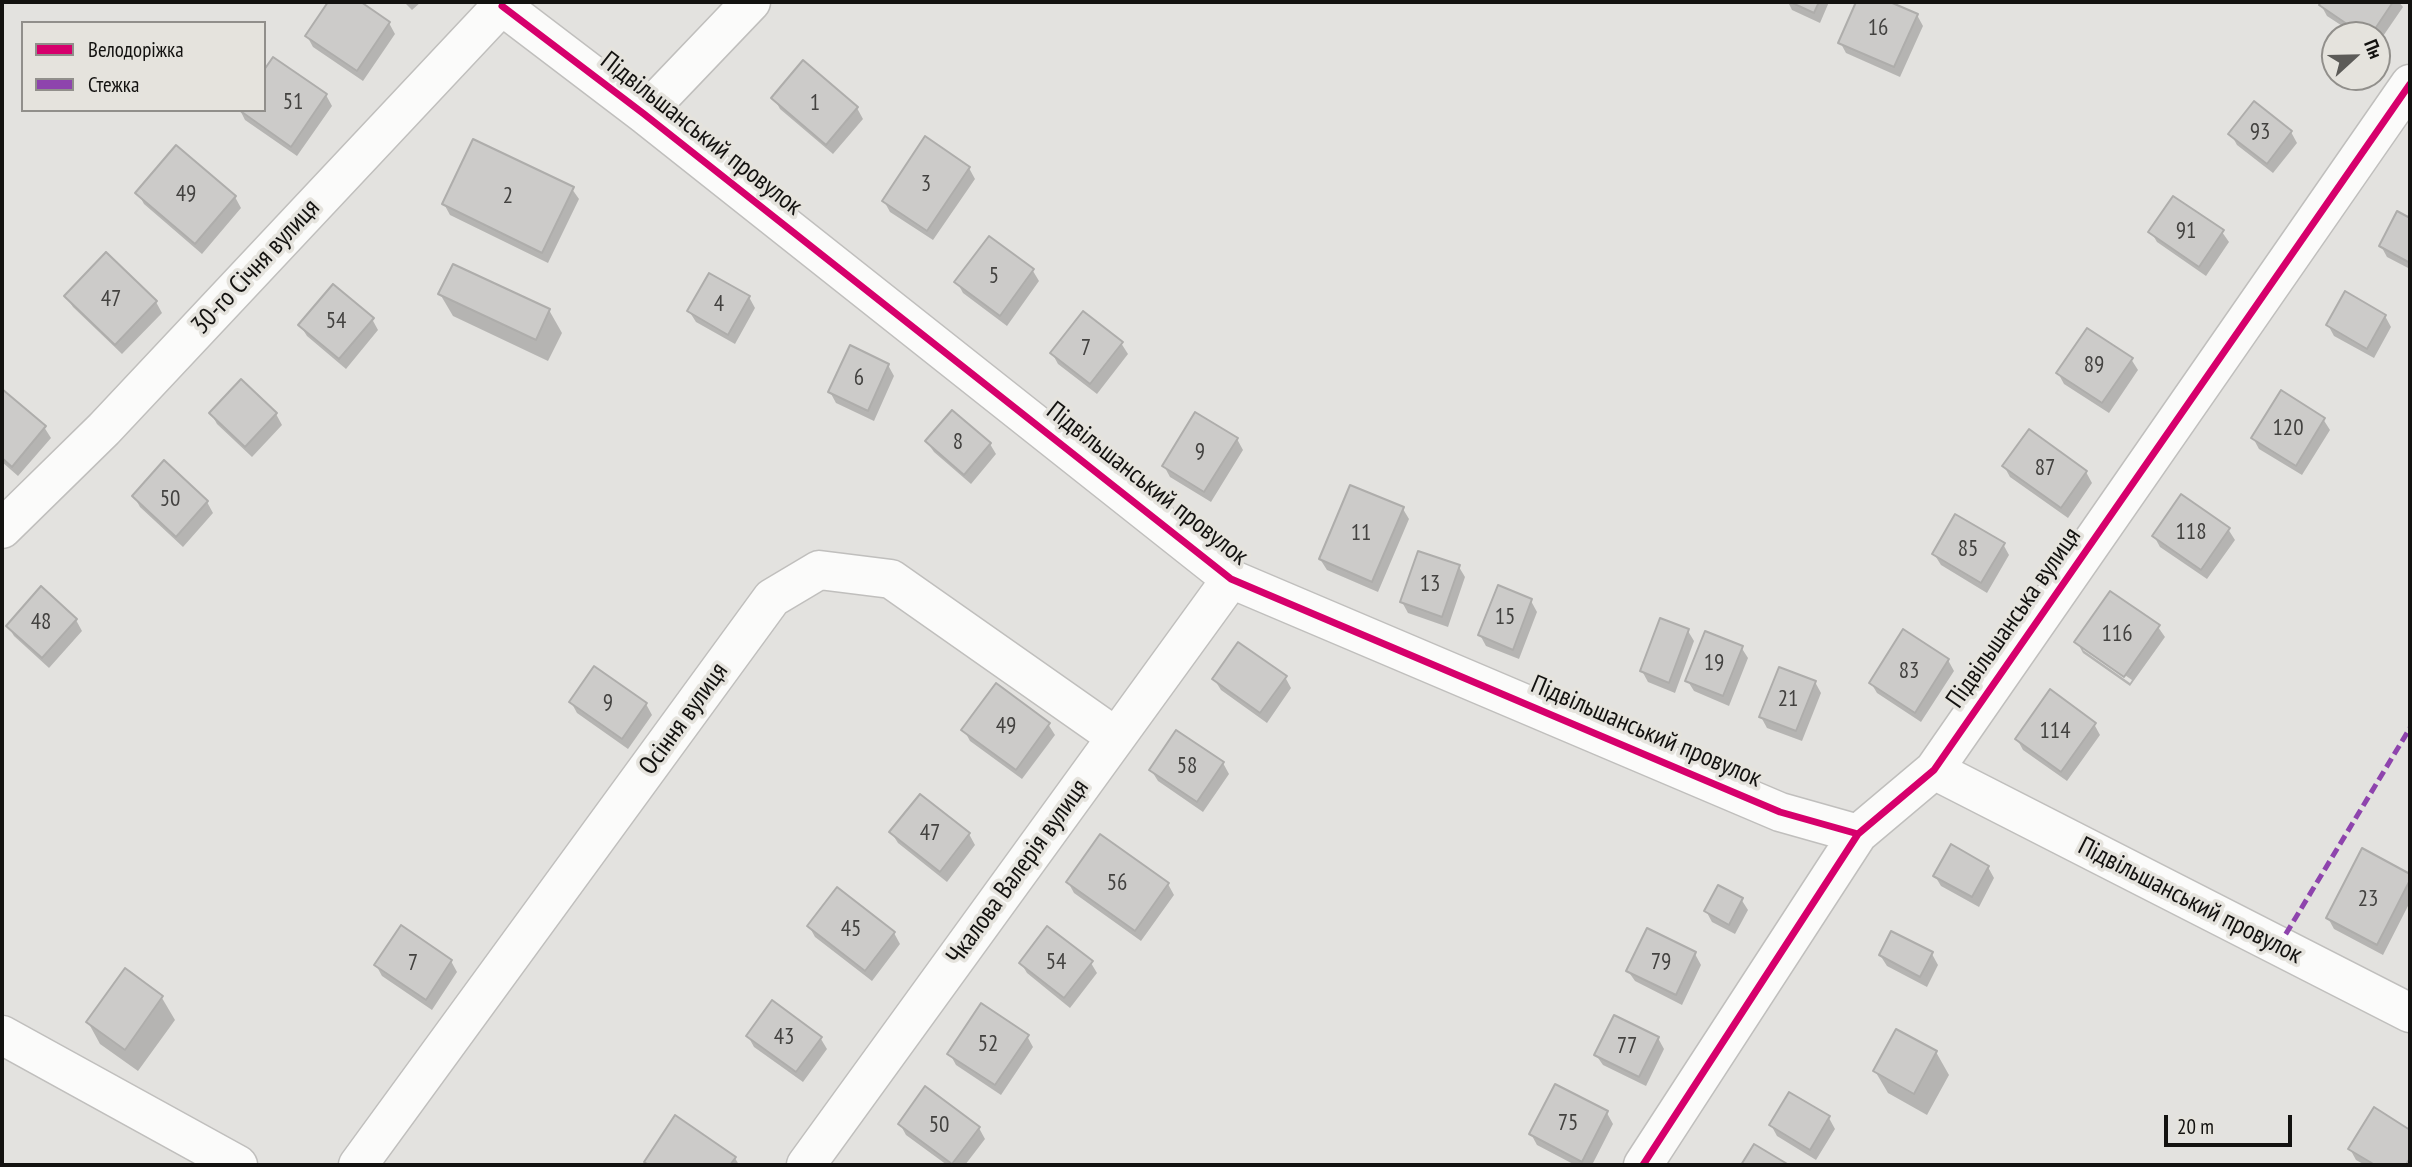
<!DOCTYPE html>
<html>
<head>
<meta charset="utf-8">
<style>
  body { margin:0 }
  #map { position:relative; width:2412px; height:1167px; overflow:hidden; background:#e3e2df; font-family:"PT Sans Narrow",sans-serif }
  canvas { display:block }
  .frame { position:absolute; inset:0; border:4px solid #131210; pointer-events:none }
  .legend { position:absolute; left:21px; top:21px; width:245px; height:91px; box-sizing:border-box; background:#e5e3dd; border:2px solid #918f8b; margin:0; padding:9px 12px; list-style:none; font-size:21px; color:#131210 }
  .legend li { display:flex; align-items:center; gap:14px; height:35px }
  .legend b { width:35px; border:2px solid #918f8b }
  .north { position:absolute; left:2321px; top:21px; width:70px; height:70px; box-sizing:border-box; background:#e5e3dd; border:2px solid #918f8b; border-radius:50%; rotate:68deg; font-size:19px; font-weight:700; line-height:28px; text-align:center; color:#131210 }
  .north::after { content:''; display:block; margin:auto; width:24px; height:32px; background:#5c5b58; clip-path:polygon(50% 0,100% 100%,50% 72%,0 100%) }
  .scale { position:absolute; left:2164px; top:1115px; width:128px; height:32px; box-sizing:border-box; border:4px solid #131210; border-top:0; padding-left:9px; font-size:21px; line-height:24px; white-space:nowrap; color:#131210; -webkit-text-stroke:5px #e5e3dd; paint-order:stroke }
</style>
</head>
<body>
<div id="map">
<canvas width="2412" height="1167"></canvas>
<div class="frame"></div>
<ul class="legend">
<li><b style="height:9px;background:#d6006c"></b>Велодоріжка</li>
<li><b style="height:9px;background:#8e44ad"></b>Стежка</li>
</ul>
<div class="north">Пн</div>
<div class="scale">20 m</div>
</div>
<script>
const context = document.querySelector('canvas').getContext('2d');
context.lineJoin = 'round';
function paint(path, color) { context.fillStyle = color; context.fill(path, 'evenodd'); }
const poly = rows => new Path2D(rows.map(r => 'M' + r).join(''));
function trace(path, color, width, dash) { context.strokeStyle = color; context.lineWidth = width; context.lineCap = dash ? 'butt' : 'round'; context.setLineDash(dash || []); context.stroke(path); }
function label(font, color, halo, rows, align = 'center') {
  context.font = font + ' "PT Sans Narrow",sans-serif'; context.lineWidth = 7; context.setLineDash([]); context.textBaseline = 'middle'; context.strokeStyle = halo; context.fillStyle = color; for (const [text, x, y, turn = 0] of rows) {
    context.save(); context.translate(x, y); context.rotate((+turn || 0) * Math.PI / 180); context.textAlign = isNaN(turn) ? turn : align; if (halo) context.strokeText(text, 0, 0); context.fillText(text, 0, 0); context.restore();
  }
}
paint(poly([
  [330,2,358,2,389,23,395,34,363,81,313,47,307,36],
  [404,2,421,2,412,10],
  [1788,2,1829,2,1820,23,1792,10],
  [1858,2,1885,2,1917,15,1923,26,1900,77,1846,53,1840,42],
  [2323,2,2399,2,2403,7,2377,45,2377,35,2356,35,2327,16,2321,5],
  [326,95,332,106,297,156,245,120,240,110,264,110],
  [774,98,857,108,863,119,833,154,780,109],
  [2291,132,2297,143,2273,173,2237,145,2231,134],
  [969,168,975,179,933,240,890,212,884,201],
  [572,189,579,199,548,263,450,215,444,204],
  [138,193,235,197,241,208,202,254,144,204],
  [2398,213,2410,220,2410,269,2387,257,2381,246],
  [2151,232,2222,232,2229,242,2206,276,2157,242],
  [989,238,1033,271,1039,281,1007,326,963,293,957,282],
  [440,294,549,310,562,333,548,361,453,316],
  [66,296,156,302,162,313,122,354,73,307],
  [749,297,755,308,735,344,696,322,689,311],
  [2385,316,2391,327,2374,358,2334,336,2328,325],
  [372,319,378,330,346,369,307,336,300,325],
  [1121,343,1128,354,1097,394,1058,364,1052,353],
  [2131,359,2138,370,2109,413,2064,384,2058,373],
  [888,365,894,376,874,421,836,403,830,392],
  [2,391,44,427,51,438,18,476,2,462],
  [211,413,276,414,282,425,252,457,217,424],
  [2323,419,2330,430,2302,475,2259,449,2253,438],
  [2029,431,2086,472,2092,483,2068,518,2010,477,2004,466],
  [1237,439,1243,450,1211,502,1170,477,1164,466],
  [927,442,990,444,996,454,971,484,934,452],
  [164,463,207,502,213,513,183,547,140,507,134,496],
  [1403,509,1409,519,1378,592,1327,570,1320,559],
  [2228,529,2235,540,2207,579,2160,547,2154,536],
  [2003,544,2009,555,1987,593,1941,565,1934,554],
  [1459,567,1465,577,1448,627,1408,613,1402,602],
  [1531,601,1537,612,1519,659,1486,646,1480,635],
  [76,620,82,631,49,668,14,636,8,626],
  [2158,627,2165,637,2130,686,2083,653,2077,642],
  [2083,646,2132,680,2130,683,2083,650],
  [1688,631,1694,641,1675,693,1648,682,1642,671],
  [1741,647,1748,658,1729,706,1694,691,1687,680],
  [1948,660,1954,671,1921,722,1877,693,1871,683],
  [1285,677,1291,688,1267,723,1221,690,1214,679],
  [1815,682,1821,693,1802,741,1767,728,1761,717],
  [571,702,646,704,652,715,628,749,577,713],
  [1048,724,1055,735,1022,779,970,741,964,730],
  [2094,724,2100,735,2067,781,2023,750,2017,739],
  [1223,763,1229,774,1203,812,1158,781,1151,770],
  [891,832,969,834,975,845,947,882,898,843],
  [2363,850,2410,876,2410,902,2383,955,2334,929,2328,918],
  [1988,867,1994,878,1979,907,1941,886,1935,876],
  [1068,882,1168,884,1174,895,1141,941,1074,893],
  [837,889,894,933,900,944,872,981,815,937,809,926],
  [1741,899,1748,910,1735,934,1712,922,1706,911],
  [1648,931,1695,954,1701,965,1682,1005,1635,981,1628,971],
  [1932,954,1938,965,1927,987,1887,966,1880,955],
  [451,961,457,972,432,1010,382,976,376,965],
  [1021,963,1091,963,1097,973,1070,1008,1027,973],
  [125,971,162,998,175,1020,138,1071,100,1044,88,1022],
  [748,1036,821,1039,827,1049,803,1082,754,1047],
  [1027,1036,1033,1047,1001,1095,956,1065,950,1054],
  [1658,1038,1664,1049,1646,1086,1603,1065,1596,1055],
  [1936,1052,1949,1075,1927,1115,1888,1093,1875,1071],
  [2374,1110,2410,1132,2410,1165,2365,1165,2356,1160,2350,1149],
  [1607,1113,1613,1124,1592,1165,1575,1165,1537,1145,1531,1134],
  [1829,1118,1835,1129,1816,1160,1777,1136,1771,1125],
  [900,1124,979,1128,985,1139,965,1165,947,1165,906,1135],
  [735,1158,739,1165,648,1165,646,1162]
]), '#0003');
const building = poly([
  [328,2,361,2,390,22,357,71,305,36,328,2],
  [1790,2,1819,2,1814,13,1790,2],
  [1856,2,1890,2,1918,14,1894,67,1838,43,1856,2],
  [2321,2,2393,2,2371,35,2363,35,2319,5,2321,2],
  [273,57,327,94,291,147,239,110,264,110,264,70,273,57],
  [803,60,858,107,826,145,771,98,803,60],
  [2254,101,2292,131,2267,164,2228,134,2254,101],
  [925,136,970,167,927,231,882,201,925,136],
  [473,139,574,187,542,253,442,204,473,139],
  [176,145,236,196,195,244,135,193,176,145],
  [2173,196,2224,230,2199,267,2148,232,2173,196],
  [2397,211,2410,218,2410,263,2379,246,2397,211],
  [989,236,1034,269,1000,316,954,282,989,236],
  [106,252,157,301,115,345,64,296,106,252],
  [453,264,550,309,536,340,438,294,453,264],
  [709,273,750,296,728,335,687,311,709,273],
  [333,284,374,318,339,359,298,325,333,284],
  [2345,291,2386,315,2367,349,2326,325,2345,291],
  [1083,311,1123,342,1090,384,1050,353,1083,311],
  [2087,328,2133,358,2102,403,2056,373,2087,328],
  [850,345,889,364,868,411,828,392,850,345],
  [241,379,277,413,245,447,209,413,241,379],
  [2,389,46,426,12,467,2,458,2,389],
  [2281,390,2325,418,2296,466,2251,438,2281,390],
  [952,410,991,443,964,475,925,441,952,410],
  [1195,412,1238,438,1204,492,1162,466,1195,412],
  [2029,429,2087,471,2061,508,2002,466,2029,429],
  [164,460,208,501,176,537,132,496,164,460],
  [1350,485,1404,507,1372,582,1319,559,1350,485],
  [2181,494,2230,528,2201,570,2152,536,2181,494],
  [1955,514,2005,543,1981,583,1932,554,1955,514],
  [1418,551,1460,565,1442,617,1400,602,1418,551],
  [1498,585,1532,599,1513,650,1478,635,1498,585],
  [41,586,77,619,42,658,6,626,41,586],
  [2110,591,2160,625,2124,677,2074,642,2110,591],
  [1660,618,1689,629,1669,683,1640,671,1660,618],
  [1903,629,1949,659,1915,713,1869,683,1903,629],
  [1705,631,1743,646,1723,696,1685,681,1705,631],
  [1238,642,1287,676,1260,713,1212,679,1238,642],
  [594,666,647,703,622,739,569,702,594,666],
  [1779,667,1816,681,1796,731,1759,717,1779,667],
  [996,683,1050,723,1016,770,961,730,996,683],
  [2050,689,2096,723,2061,772,2015,739,2050,689],
  [1176,730,1224,762,1197,802,1149,770,1176,730],
  [920,794,970,833,940,872,889,832,920,794],
  [1100,834,1169,883,1135,931,1066,882,1100,834],
  [1951,844,1989,866,1972,897,1933,876,1951,844],
  [2362,848,2410,874,2410,880,2377,945,2326,918,2362,848],
  [1718,885,1743,898,1729,925,1704,911,1718,885],
  [837,887,895,932,865,971,807,926,837,887],
  [401,925,452,960,426,1000,374,965,401,925],
  [1047,926,1093,961,1064,998,1019,963,1047,926],
  [1647,928,1696,952,1676,995,1626,971,1647,928],
  [1891,931,1933,952,1920,977,1879,955,1891,931],
  [125,968,163,996,125,1050,86,1022,125,968],
  [772,1000,822,1037,796,1072,746,1036,772,1000],
  [981,1003,1029,1035,995,1085,947,1054,981,1003],
  [1614,1015,1659,1037,1639,1077,1594,1055,1614,1015],
  [1896,1029,1937,1051,1914,1094,1873,1071,1896,1029],
  [1555,1084,1608,1111,1582,1162,1529,1134,1555,1084],
  [925,1086,980,1127,952,1164,898,1124,925,1086],
  [1789,1092,1830,1116,1810,1150,1769,1125,1789,1092],
  [2374,1107,2410,1130,2410,1158,2406,1165,2375,1165,2348,1149,2374,1107],
  [675,1115,736,1157,730,1165,649,1165,644,1162,675,1115],
  [1754,1144,1789,1165,1741,1165,1754,1144]
]);
paint(building, '#cccbc9');
trace(building, '#aeadab', 2);
const minor = poly([
  [502,6,644,114,1231,579,1780,812,1858,834],
  [644,114,751,2],
  [2,529,104,429,505,2],
  [1934,770,2410,1013],
  [2,1035,238,1165],
  [358,1165,772,598,819,570,891,579,1116,737],
  [806,1165,1231,579],
  [1643,1165,1858,834,1934,770,2410,84]
]);
trace(minor, '#c0bfbd', 41);
trace(minor, '#fbfbfa', 38);
trace(poly([
  [2278,947,2410,728]
]), '#8e44ad', 5, [10, 5]);
trace(poly([
  [502,6,644,114,1231,579,1780,812,1858,834],
  [1643,1165,1858,834,1934,770,2410,84]
]), '#d6006c', 7);
label('23px', '#434240', null, [
  ["16",1878,28],
  ["51",293,102],
  ["1",815,103],
  ["93",2260,132],
  ["3",926,184],
  ["49",186,194],
  ["2",508,196],
  ["91",2186,231],
  ["5",994,276],
  ["47",111,299],
  ["4",719,304],
  ["54",336,321],
  ["7",1086,348],
  ["89",2094,365],
  ["6",859,378],
  ["120",2288,428],
  ["8",958,442],
  ["9",1200,452],
  ["87",2045,468],
  ["50",170,499],
  ["118",2191,532],
  ["11",1361,533],
  ["85",1968,549],
  ["13",1430,584],
  ["15",1505,617],
  ["48",41,622],
  ["116",2117,634],
  ["19",1714,663],
  ["83",1909,671],
  ["21",1788,699],
  ["9",608,703],
  ["49",1006,726],
  ["114",2055,731],
  ["58",1187,766],
  ["47",930,833],
  ["56",1117,883],
  ["23",2368,899],
  ["45",851,929],
  ["54",1056,962],
  ["79",1661,962],
  ["7",413,963],
  ["43",784,1037],
  ["52",988,1044],
  ["77",1627,1046],
  ["75",1568,1123],
  ["50",939,1125]
]);
label('26px', '#131210', '#e5e3dd', [
  ["Підвільшанський провулок",701,134,38],
  ["30-го Січня вулиця",256,267,-47],
  ["Підвільшанський провулок",1147,484,38],
  ["Підвільшанська вулиця",2014,618,-55],
  ["Осіння вулиця",684,719,-54],
  ["Підвільшанський провулок",1646,732,23],
  ["Чкалова Валерія вулиця",1018,872,-54],
  ["Підвільшанський провулок",2190,901,27]
]);
</script>
</body>
</html>
